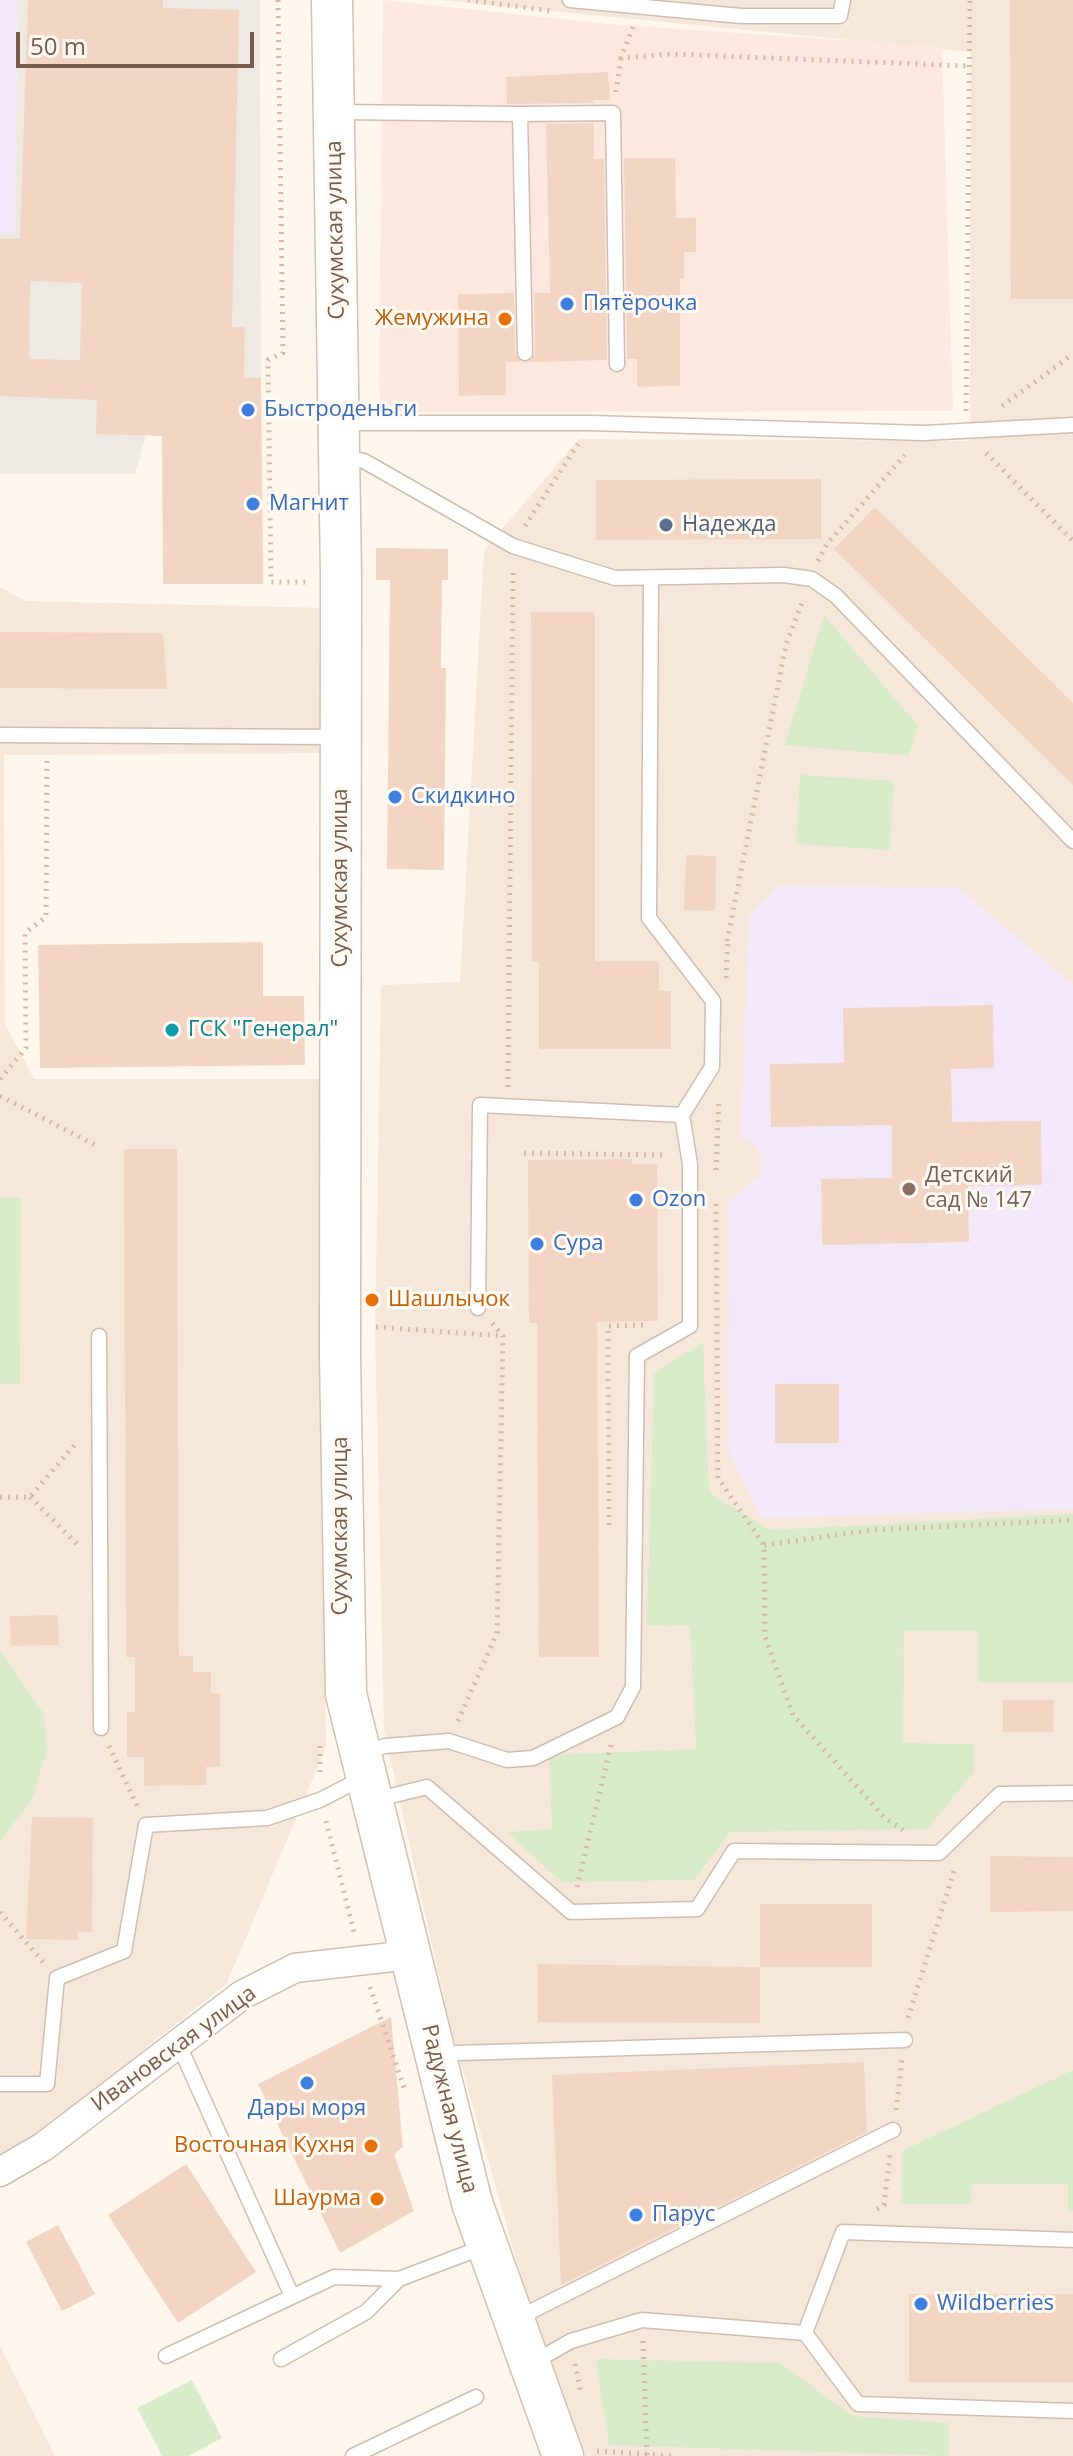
<!DOCTYPE html>
<html>
<head>
<meta charset="utf-8">
<style>
  body { margin:0 }
  #map { position:relative; width:1073px; height:2456px; overflow:hidden; background:#fdf6ec; font-family:"Open Sans",sans-serif }
  canvas { display:block }
  .scale { position:absolute; left:16px; top:32px; width:238px; height:36px; box-sizing:border-box; border:4px solid #7a5c4d; border-top:0; padding-left:10px; font-size:24px; line-height:28px; white-space:nowrap; color:#7a5c4d; -webkit-text-stroke:6px #fffaf3; paint-order:stroke }
</style>
</head>
<body>
<div id="map">
<canvas width="1073" height="2456"></canvas>
<div class="scale">50 m</div>
</div>
<script>
const context = document.querySelector('canvas').getContext('2d');
context.lineJoin = 'round';
function paint(path, color) { context.fillStyle = color; context.fill(path, 'evenodd'); }
const poly = rows => new Path2D(rows.map(r => 'M' + r).join(''));
function trace(path, color, width, dash) { context.strokeStyle = color; context.lineWidth = width; context.lineCap = dash ? 'butt' : 'round'; context.setLineDash(dash || []); context.stroke(path); }
function label(font, color, halo, rows, align = 'center') {
  context.font = font + ' "Open Sans",sans-serif'; context.lineWidth = 6; context.setLineDash([]); context.textBaseline = 'middle'; context.strokeStyle = halo; context.fillStyle = color; for (const [text, x, y, turn = 0] of rows) {
    context.save(); context.translate(x, y); context.rotate((+turn || 0) * Math.PI / 180); context.textAlign = isNaN(turn) ? turn : align; if (halo) context.strokeText(text, 0, 0); context.fillText(text, 0, 0); context.restore();
  }
}
paint(poly([
  [439,0,1073,0,1073,2456,572,2456,451,2029,384,1730,375,1332,381,985,460,982,484,550,579,439,970,441,971,52],
  [0,587,26,601,330,608,330,753,4,755,5,1024,34,1079,320,1079,326,1747,227,1983,26,2144,0,2158],
  [0,2346,55,2456,0,2456]
]), '#f5e8da');
paint(poly([
  [383,0,608,24,942,47,953,411,382,412,379,384]
]), '#fde8e0');
paint(poly([
  [17,0,260,0,261,378,162,379,135,474,0,474,0,234,15,233]
]), '#efe9e4');
paint(poly([
  [0,0,17,0,15,234,0,234],
  [778,886,957,887,1073,985,1073,1509,761,1518,729,1451,728,1203,760,1175,759,1149,741,1134,749,916]
]), '#f3e8fa');
paint(poly([
  [824,615,918,726,909,756,785,745],
  [800,775,894,781,890,850,796,844],
  [0,1198,21,1198,20,1384,0,1384],
  [703,1342,709,1492,770,1530,1073,1514,1073,1682,978,1682,978,1631,904,1631,903,1743,974,1744,974,1772,927,1829,730,1832,694,1880,562,1882,507,1832,552,1829,549,1755,696,1749,690,1626,647,1625,654,1374],
  [0,1650,44,1714,47,1750,33,1797,0,1842],
  [1073,2070,1073,2210,1068,2210,1068,2184,972,2184,971,2204,901,2204,902,2151],
  [596,2359,780,2363,852,2416,949,2423,949,2456,609,2445],
  [192,2380,222,2438,188,2456,162,2456,137,2408]
]), '#d8ecc9');
paint(poly([
  [28,0,163,0,163,8,239,10,232,327,245,327,244,378,261,378,263,584,163,584,162,436,96,434,97,400,0,396,0,239,20,239],
  [30,281,82,283,80,360,29,359],
  [1010,0,1073,0,1073,299,1011,299],
  [608,72,610,100,593,100,593,103,507,104,506,77],
  [594,123,594,159,604,159,607,360,530,362,535,353,534,293,550,293,546,124],
  [624,158,675,158,676,218,696,218,696,252,684,252,684,279,680,279,680,386,637,387,637,359,627,359],
  [514,293,515,353,521,362,506,362,506,395,459,396,458,294],
  [821,479,821,539,596,540,596,480],
  [875,507,1073,703,1073,785,834,549],
  [376,548,448,549,448,580,442,580,441,668,446,668,444,870,387,869,390,580,376,580],
  [531,612,595,612,595,961,659,961,659,991,671,991,671,1049,539,1049,539,961,532,961],
  [0,632,163,633,167,689,0,688],
  [686,855,716,856,715,911,684,910],
  [263,942,263,996,304,996,305,1065,40,1068,38,945],
  [993,1005,994,1068,951,1069,952,1122,1041,1121,1042,1185,968,1186,969,1242,822,1245,821,1179,892,1178,892,1125,771,1127,770,1064,844,1063,843,1008],
  [124,1149,177,1149,179,1656,193,1656,193,1672,211,1672,211,1693,220,1693,220,1767,206,1767,206,1785,144,1786,144,1757,127,1757,127,1712,135,1712,135,1657,126,1657],
  [632,1159,632,1164,657,1164,658,1321,597,1322,599,1657,539,1657,537,1323,529,1323,528,1160],
  [775,1384,839,1384,839,1443,775,1443],
  [58,1615,59,1645,11,1646,10,1616],
  [1003,1700,1054,1700,1053,1732,1003,1732],
  [32,1817,93,1818,92,1932,78,1932,78,1940,26,1939],
  [990,1856,1073,1857,1073,1911,990,1912],
  [760,1904,872,1904,872,1967,760,1967],
  [538,1964,760,1967,760,2023,538,2022],
  [391,2017,403,2147,394,2154,414,2211,340,2253,258,2084],
  [864,2062,867,2132,561,2285,552,2075],
  [186,2164,256,2272,178,2323,108,2215],
  [58,2225,95,2294,62,2311,26,2242],
  [909,2294,1073,2294,1073,2382,909,2382]
]), '#f3d5c3');
const lane = poly([
  [570,0,741,16,840,16,843,0],
  [336,112,520,114],
  [525,353,520,114,613,113,617,364],
  [339,423,591,423,924,433,1073,425],
  [344,457,364,461,513,546,615,578,784,575,812,579,836,596,1073,841],
  [0,735,338,737],
  [478,1308,480,1105,682,1115,712,1067,713,1001,649,918,651,579],
  [99,1336,101,1728],
  [363,1753,385,1746,449,1741,507,1760,533,1758,617,1717,633,1687,637,1356,690,1326,690,1164,682,1115],
  [374,1800,427,1787,571,1912,697,1909,734,1851,939,1853,1000,1794,1073,1793],
  [178,2043,292,2296],
  [457,2053,905,2040],
  [0,2084,47,2084,57,1978,124,1951,146,1825,267,1818,320,1800,365,1777],
  [518,2318,893,2130],
  [805,2333,843,2232,1073,2240],
  [166,2356,334,2277,399,2279,486,2246],
  [281,2359,366,2312,399,2279],
  [534,2362,571,2341,642,2320,805,2333,858,2404,1073,2411],
  [353,2456,476,2397]
]);
const street = poly([
  [0,2172,43,2147,242,1995,295,1968,410,1955]
]);
const secondary = poly([
  [332,0,341,577,340,1356,346,1694,472,2203,563,2456]
]);
trace(lane, '#d1beb0', 17);
trace(street, '#d1beb0', 31);
trace(secondary, '#d6c0b0', 43);
trace(poly([
  [278,0,283,353,268,360,271,582,306,582],
  [468,0,552,11],
  [633,27,621,58,672,54,969,66],
  [616,92,621,59],
  [1002,406,1073,354],
  [966,411,970,0],
  [986,453,1073,541],
  [525,526,578,444],
  [818,561,827,544,905,455],
  [727,941,786,645,803,600],
  [726,978,728,940],
  [0,1079,26,1048,25,933,46,917,47,756],
  [508,1087,513,569],
  [0,1096,97,1146],
  [524,1153,667,1155],
  [716,1170,719,1100],
  [716,1204,718,1478,764,1545,765,1636,793,1715,885,1818,903,1830],
  [376,1327,502,1336],
  [0,1497,30,1497,77,1442],
  [30,1497,78,1545],
  [609,1525,608,1326,643,1325],
  [764,1545,873,1530,1073,1520],
  [458,1721,497,1633,503,1336,492,1323],
  [109,1746,137,1806],
  [320,1746,320,1776],
  [326,1821,354,1932],
  [577,1887,611,1745],
  [0,1912,43,1962],
  [370,1987,404,2088],
  [908,2018,954,1871],
  [896,2110,902,2060],
  [877,2209,884,2205,890,2155],
  [643,2341,647,2456],
  [575,2364,581,2393],
  [597,2451,673,2456]
]), '#d9b8a5', 5, [2, 6]);
trace(lane, '#fff', 14);
trace(street, '#fff', 28);
trace(secondary, '#fff', 40);
for (const [x, y, r, color] of [
  [567,304,8,"#3f7fe0"],
  [505,319,8,"#e8710a"],
  [248,410,8,"#3f7fe0"],
  [253,504,8,"#3f7fe0"],
  [666,525,8,"#5c6f8a"],
  [395,797,8,"#3f7fe0"],
  [172,1030,8,"#0f9aa8"],
  [909,1189,8,"#8d6e63"],
  [636,1200,8,"#3f7fe0"],
  [537,1244,8,"#3f7fe0"],
  [372,1300,8,"#e8710a"],
  [307,2083,8,"#3f7fe0"],
  [371,2146,8,"#e8710a"],
  [377,2199,8,"#e8710a"],
  [636,2215,8,"#3f7fe0"],
  [921,2304,8,"#3f7fe0"]
]) { const dot = new Path2D(); dot.arc(x, y, r, 0, 2 * Math.PI); context.fillStyle = color; context.fill(dot); trace(dot, '#fffaf3', 3); }
label('22px', '#7a5c4d', '#fffaf3', [
  ["Сухумская улица",336,230,-91],
  ["Сухумская улица",341,878,-90],
  ["Сухумская улица",341,1526,-90],
  ["Ивановская улица",174,2049,-36],
  ["Радужная улица",449,2109,76]
]);
label('22px', '#366cbe', '#fffaf3', [
  ["Пятёрочка",583,304],
  ["Быстроденьги",264,410],
  ["Магнит",269,504],
  ["Скидкино",411,797],
  ["Ozon",652,1200],
  ["Сура",553,1244],
  ["Дары моря",307,2109,"center"],
  ["Парус",652,2215],
  ["Wildberries",937,2304]
], 'left');
label('22px', '#c56008', '#fffaf3', [
  ["Жемужина",489,319],
  ["Шашлычок",388,1300,"left"],
  ["Восточная Кухня",355,2146],
  ["Шаурма",361,2199]
], 'right');
label('22px', '#4e5e75', '#fffaf3', [
  ["Надежда",682,525]
], 'left');
label('22px', '#0d838f', '#fffaf3', [
  ["ГСК \"Генерал\"",188,1030]
], 'left');
label('22px', '#785e54', '#fffaf3', [
  ["Детский",925,1176],
  ["сад № 147",925,1201]
], 'left');
</script>
</body>
</html>
